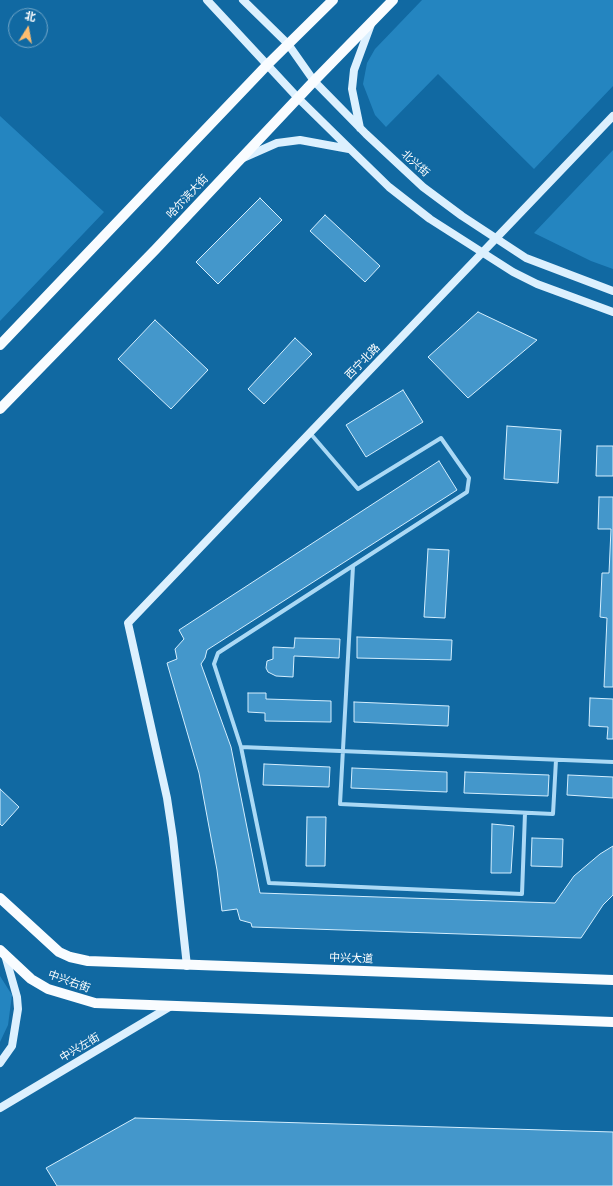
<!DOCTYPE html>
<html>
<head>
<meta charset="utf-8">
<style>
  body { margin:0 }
  #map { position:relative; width:613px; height:1186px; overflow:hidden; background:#1169a2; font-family:"DejaVu Sans","Noto Sans SC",sans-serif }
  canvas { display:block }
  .north { position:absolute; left:8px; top:8px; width:40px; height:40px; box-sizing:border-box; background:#1169a2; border:1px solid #70a5c7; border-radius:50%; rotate:11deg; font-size:11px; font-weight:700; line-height:16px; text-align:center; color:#fff }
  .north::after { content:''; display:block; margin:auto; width:14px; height:18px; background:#ffbd6f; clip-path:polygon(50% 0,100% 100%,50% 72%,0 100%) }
</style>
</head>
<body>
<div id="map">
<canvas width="613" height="1186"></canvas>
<div class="north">北</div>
</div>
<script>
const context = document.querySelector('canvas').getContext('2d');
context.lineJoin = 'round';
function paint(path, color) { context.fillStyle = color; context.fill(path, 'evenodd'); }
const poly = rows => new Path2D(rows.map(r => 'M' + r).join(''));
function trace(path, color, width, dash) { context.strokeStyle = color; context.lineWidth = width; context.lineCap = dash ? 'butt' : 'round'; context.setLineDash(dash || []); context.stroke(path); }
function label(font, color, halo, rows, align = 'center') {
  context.font = font + ' "DejaVu Sans","Noto Sans SC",sans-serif'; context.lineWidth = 3.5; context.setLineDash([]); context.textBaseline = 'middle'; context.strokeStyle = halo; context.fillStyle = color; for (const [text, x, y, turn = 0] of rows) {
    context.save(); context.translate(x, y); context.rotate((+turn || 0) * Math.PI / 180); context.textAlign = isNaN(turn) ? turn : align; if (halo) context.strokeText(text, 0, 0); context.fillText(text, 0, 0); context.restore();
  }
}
paint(poly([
  [422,0,613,0,613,86,534,169,438,74,386,127,375,115,363,84,367,63,375,49],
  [0,116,104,212,0,321],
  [613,150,613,269,591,261,534,233],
  [0,976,12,995,8,1025,0,1042]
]), '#2485c0');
const building = poly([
  [260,198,282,220,218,284,196,262,260,198],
  [325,215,380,266,365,282,310,231,325,215],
  [478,312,537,340,468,398,428,357,478,312],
  [155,320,208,370,171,409,118,359,155,320],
  [295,338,312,354,264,404,248,389,295,338],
  [403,390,423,422,366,457,346,425,403,390],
  [507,426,561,430,558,483,504,479,507,426],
  [597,446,613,446,613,476,596,476,597,446],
  [439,461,457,490,207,650,205,658,201,664,231,747,260,893,555,903,574,876,600,854,613,846,613,895,603,905,581,938,252,927,251,923,240,920,237,909,222,911,217,870,199,773,167,663,177,659,175,649,184,639,179,630,439,461],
  [599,497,613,497,613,687,604,687,607,618,600,617,602,573,609,573,611,529,598,529,599,497],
  [428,549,449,550,445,618,424,617,428,549],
  [357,637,452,640,451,660,357,658,357,637],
  [295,638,340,639,339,658,294,656,293,677,276,676,268,672,266,668,267,661,273,659,273,647,294,648,295,638],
  [248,693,266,693,266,699,331,701,331,722,265,721,265,713,248,712,248,693],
  [590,698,613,699,613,739,607,739,608,727,589,726,590,698],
  [354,702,449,706,448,726,354,722,354,702],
  [264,764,330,767,329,787,263,785,264,764],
  [352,768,447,772,447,792,351,788,352,768],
  [465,772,549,775,548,796,464,793,465,772],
  [568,775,613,777,613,798,567,795,568,775],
  [0,789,19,807,2,826,0,824,0,789],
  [307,817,326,817,325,866,306,866,307,817],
  [492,824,514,826,511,873,491,873,492,824],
  [532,838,563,839,562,867,531,866,532,838],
  [135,1118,613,1132,613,1186,57,1186,46,1168,135,1118]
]);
paint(building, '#4497cb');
trace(building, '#d4eefe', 1);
trace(poly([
  [310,433,358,489,441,438,469,478,467,492,218,653,214,664,241,747,613,762],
  [353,566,340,804,553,814,556,760],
  [241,747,269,883,522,894,525,813]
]), '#abd9f5', 4);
trace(poly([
  [207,0,298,98,350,149,389,187,430,219,513,272,537,284,613,312],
  [243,0,288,44,314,81,366,134,423,187,462,216,526,258,613,291],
  [360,128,352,89,354,70,371,24],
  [243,158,277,143,300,140,349,149],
  [187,966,173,838,167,798,128,623,613,116],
  [0,1063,12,1046,18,1009,17,997,5,955],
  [0,1108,171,1006]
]), '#dcf0fe', 8);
trace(poly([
  [0,345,268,64,333,0],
  [0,409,155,250,314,81,393,0],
  [0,898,59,952,70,957,88,961,613,980],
  [0,950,31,979,48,989,95,1003,613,1022]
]), '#f9fcff', 10);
label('11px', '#fff', '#1169a2', [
  ["北兴街",415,164,42],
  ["哈尔滨大街",188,197,-47],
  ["西宁北路",363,362,-46],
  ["中兴大道",351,959,2],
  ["中兴右街",69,982,20],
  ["中兴左街",80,1048,-31]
]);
</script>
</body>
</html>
